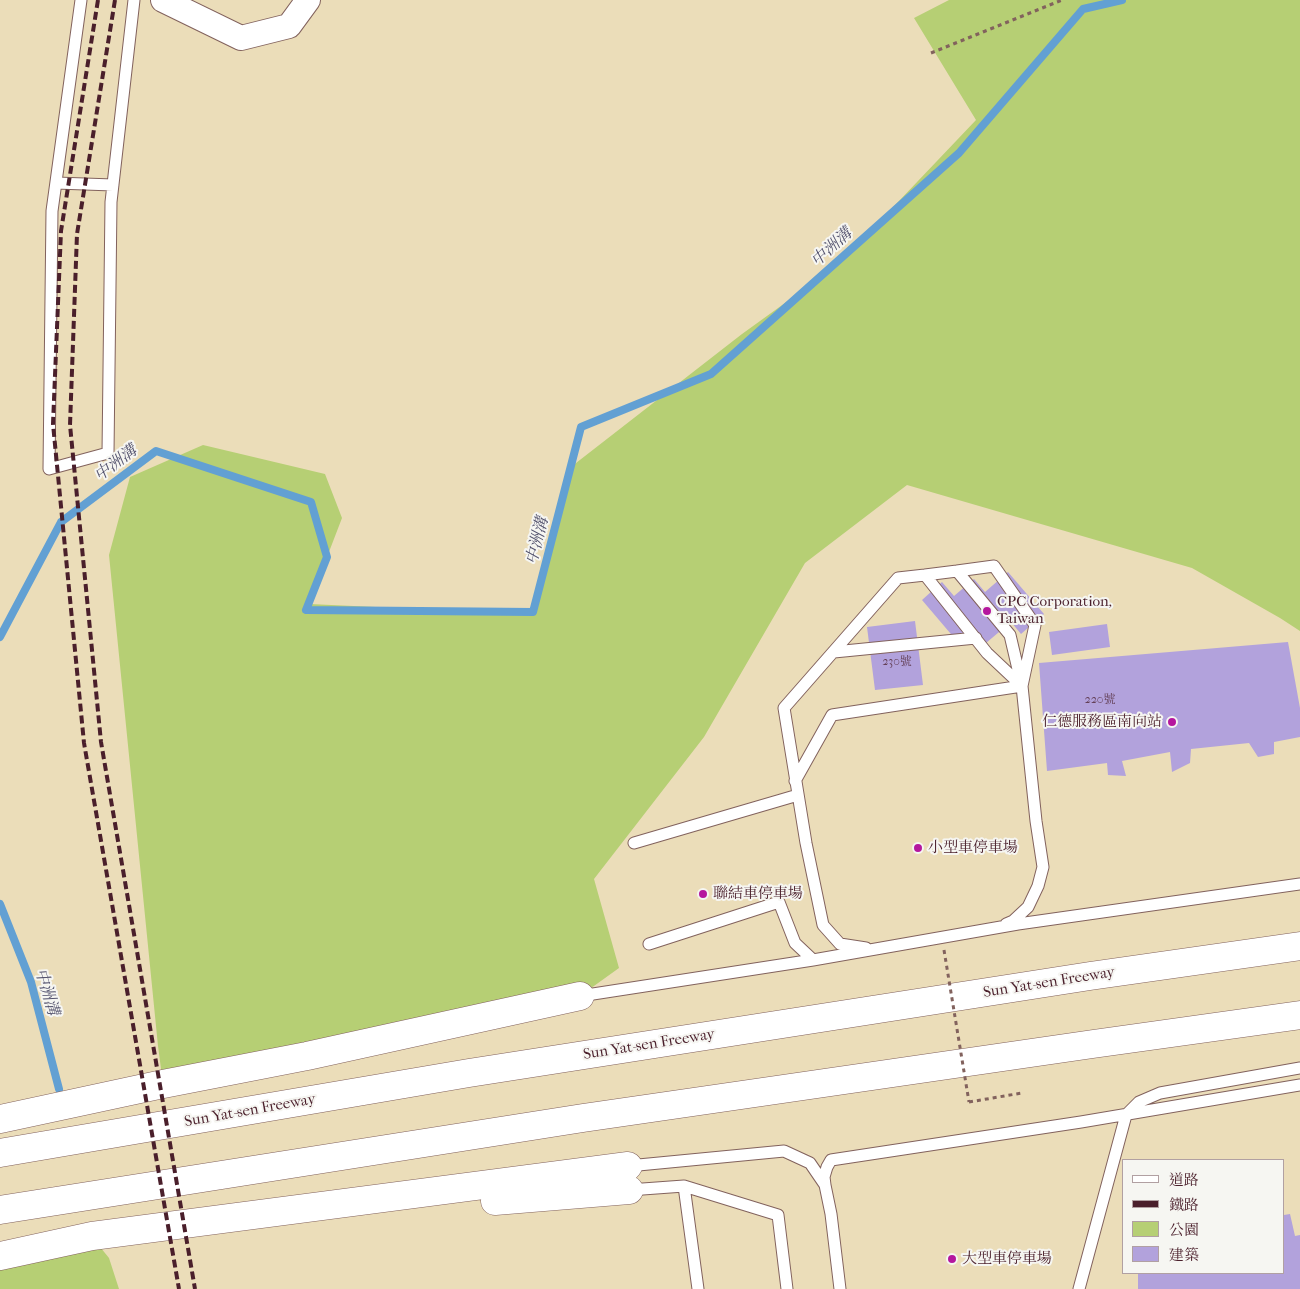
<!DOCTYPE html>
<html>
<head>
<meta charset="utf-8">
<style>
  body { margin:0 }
  #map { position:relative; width:1300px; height:1289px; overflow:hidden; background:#ebddb9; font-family:"IM FELL French Canon","Noto Serif TC",serif }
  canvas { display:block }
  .legend { position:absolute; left:1122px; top:1159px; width:162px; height:115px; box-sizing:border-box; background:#f6f6f2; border:1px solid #b1a0a2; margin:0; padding:6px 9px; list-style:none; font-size:15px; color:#4a1f2b }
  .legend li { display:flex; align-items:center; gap:10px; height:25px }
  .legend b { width:25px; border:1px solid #b1a0a2 }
</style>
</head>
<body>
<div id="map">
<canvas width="1300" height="1289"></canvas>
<ul class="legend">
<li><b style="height:6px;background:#fff"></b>道路</li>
<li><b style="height:6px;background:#4a1f2b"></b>鐵路</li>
<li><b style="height:14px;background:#b6cf74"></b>公園</li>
<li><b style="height:14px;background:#b2a2dc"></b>建築</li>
</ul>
</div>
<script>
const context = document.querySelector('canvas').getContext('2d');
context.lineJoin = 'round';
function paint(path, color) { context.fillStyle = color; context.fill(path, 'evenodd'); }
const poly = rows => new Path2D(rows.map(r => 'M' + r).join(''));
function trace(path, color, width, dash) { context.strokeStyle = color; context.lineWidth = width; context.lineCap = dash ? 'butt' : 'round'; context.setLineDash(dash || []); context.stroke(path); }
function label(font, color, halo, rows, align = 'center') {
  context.font = font + ' "IM FELL French Canon","Noto Serif TC",serif'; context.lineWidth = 4; context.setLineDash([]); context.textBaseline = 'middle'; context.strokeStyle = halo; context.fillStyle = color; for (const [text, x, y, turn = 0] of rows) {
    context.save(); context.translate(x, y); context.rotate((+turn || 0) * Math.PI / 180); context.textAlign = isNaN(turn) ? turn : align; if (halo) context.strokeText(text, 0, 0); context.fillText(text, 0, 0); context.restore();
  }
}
paint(poly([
  [949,0,1300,0,1300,631,1280,618,1192,568,907,485,805,563,704,737,594,879,619,968,580,996,163,1084,158,1046,109,555,130,477,203,445,325,474,342,518,309,604,532,614,567,470,742,334,839,264,976,120,914,18],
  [92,1237,109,1258,119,1289,0,1289,0,1257]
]), '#b6cf74');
trace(poly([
  [0,637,61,522,156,451,311,502,327,557,306,610,533,612,581,427,711,374,959,153,1083,9,1122,0],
  [0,904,31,982,59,1089]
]), '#62a0d3', 8);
paint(poly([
  [1008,572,1044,614,1021,634,1011,622,986,643,972,626,956,640,922,600,942,582,954,596,974,579,985,592],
  [915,621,923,685,875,690,867,627],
  [1107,624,1110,647,1052,655,1049,632],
  [1288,642,1300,708,1300,737,1274,742,1274,754,1258,757,1249,743,1191,749,1190,763,1172,772,1170,752,1122,761,1126,776,1108,775,1107,763,1047,771,1039,663],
  [1290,1214,1295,1236,1300,1235,1300,1289,1138,1289,1138,1273,1284,1273,1284,1215]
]), '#b2a2dc');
const service = poly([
  [81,0,52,211,49,469,108,453,111,202,134,0],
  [56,183,113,185],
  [957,571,994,566,1035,625,1022,686],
  [925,575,957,571,1010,635,1021,682],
  [834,652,976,638],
  [795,781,832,715,1022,686,1036,821,1043,867,1038,886,1028,907,1013,921,1006,924],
  [634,843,798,795],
  [649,944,779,902,795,943,813,960],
  [866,948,840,944,823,925,806,843,784,708,898,578,925,575,987,653,1022,686],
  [580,996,813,960,1018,924,1300,884],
  [628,1166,784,1151,810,1163,825,1185,831,1214,840,1289],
  [825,1185,824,1177,827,1167,831,1160,1081,1122,1300,1085],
  [684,1186,778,1215,787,1289],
  [629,1190,684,1186,698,1289],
  [1079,1289,1126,1115,1139,1102,1160,1093,1300,1068]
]);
const minor = poly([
  [163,0,241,38,289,26,308,0]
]);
const motorway = poly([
  [0,1119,163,1084,307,1056,580,996],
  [0,1153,469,1073,1090,976,1300,946],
  [495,1201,629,1190],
  [0,1210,583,1118,1093,1044,1300,1015],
  [0,1256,92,1236,628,1166]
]);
trace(service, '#82625d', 13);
trace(minor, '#82625d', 26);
trace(motorway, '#82625d', 29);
trace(poly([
  [931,53,1062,0],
  [969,1102,1022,1093]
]), '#82625d', 3, [4, 4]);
trace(service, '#fff', 11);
trace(minor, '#fff', 24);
trace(motorway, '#fff', 28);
trace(poly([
  [98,0,61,231,53,424,84,743,179,1289],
  [115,0,77,234,70,425,101,742,195,1289]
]), '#4a1f2b', 4, [8, 4]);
trace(poly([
  [944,950,969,1102]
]), '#82625d', 3, [4, 4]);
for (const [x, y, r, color] of [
  [987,611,5,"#b5179e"],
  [1172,722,5,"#b5179e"],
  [918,848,5,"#b5179e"],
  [703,894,5,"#b5179e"],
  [952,1259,5,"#b5179e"]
]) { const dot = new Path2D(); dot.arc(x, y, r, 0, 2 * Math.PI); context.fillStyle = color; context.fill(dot); trace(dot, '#f6f6f2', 2); }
label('12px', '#644057', null, [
  ["230號",897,662],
  ["220號",1100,700]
]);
label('15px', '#4a1f2b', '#f6f6f2', [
  ["CPC Corporation,",997,602],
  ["Taiwan",997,619],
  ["仁德服務區南向站",1162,722,"right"],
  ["小型車停車場",928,848],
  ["聯結車停車場",713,894],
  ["大型車停車場",962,1259]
], 'left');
label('15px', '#4a1f2b', '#f6f6f2', [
  ["Sun Yat-sen Freeway",1049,983,-9],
  ["Sun Yat-sen Freeway",649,1045,-9],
  ["Sun Yat-sen Freeway",250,1111,-10]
]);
label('italic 16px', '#54536e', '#f6f6f2', [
  ["中洲溝",832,248,-42],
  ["中洲溝",116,464,-37],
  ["中洲溝",538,541,-76],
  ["中洲溝",46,992,73]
]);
</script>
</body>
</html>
